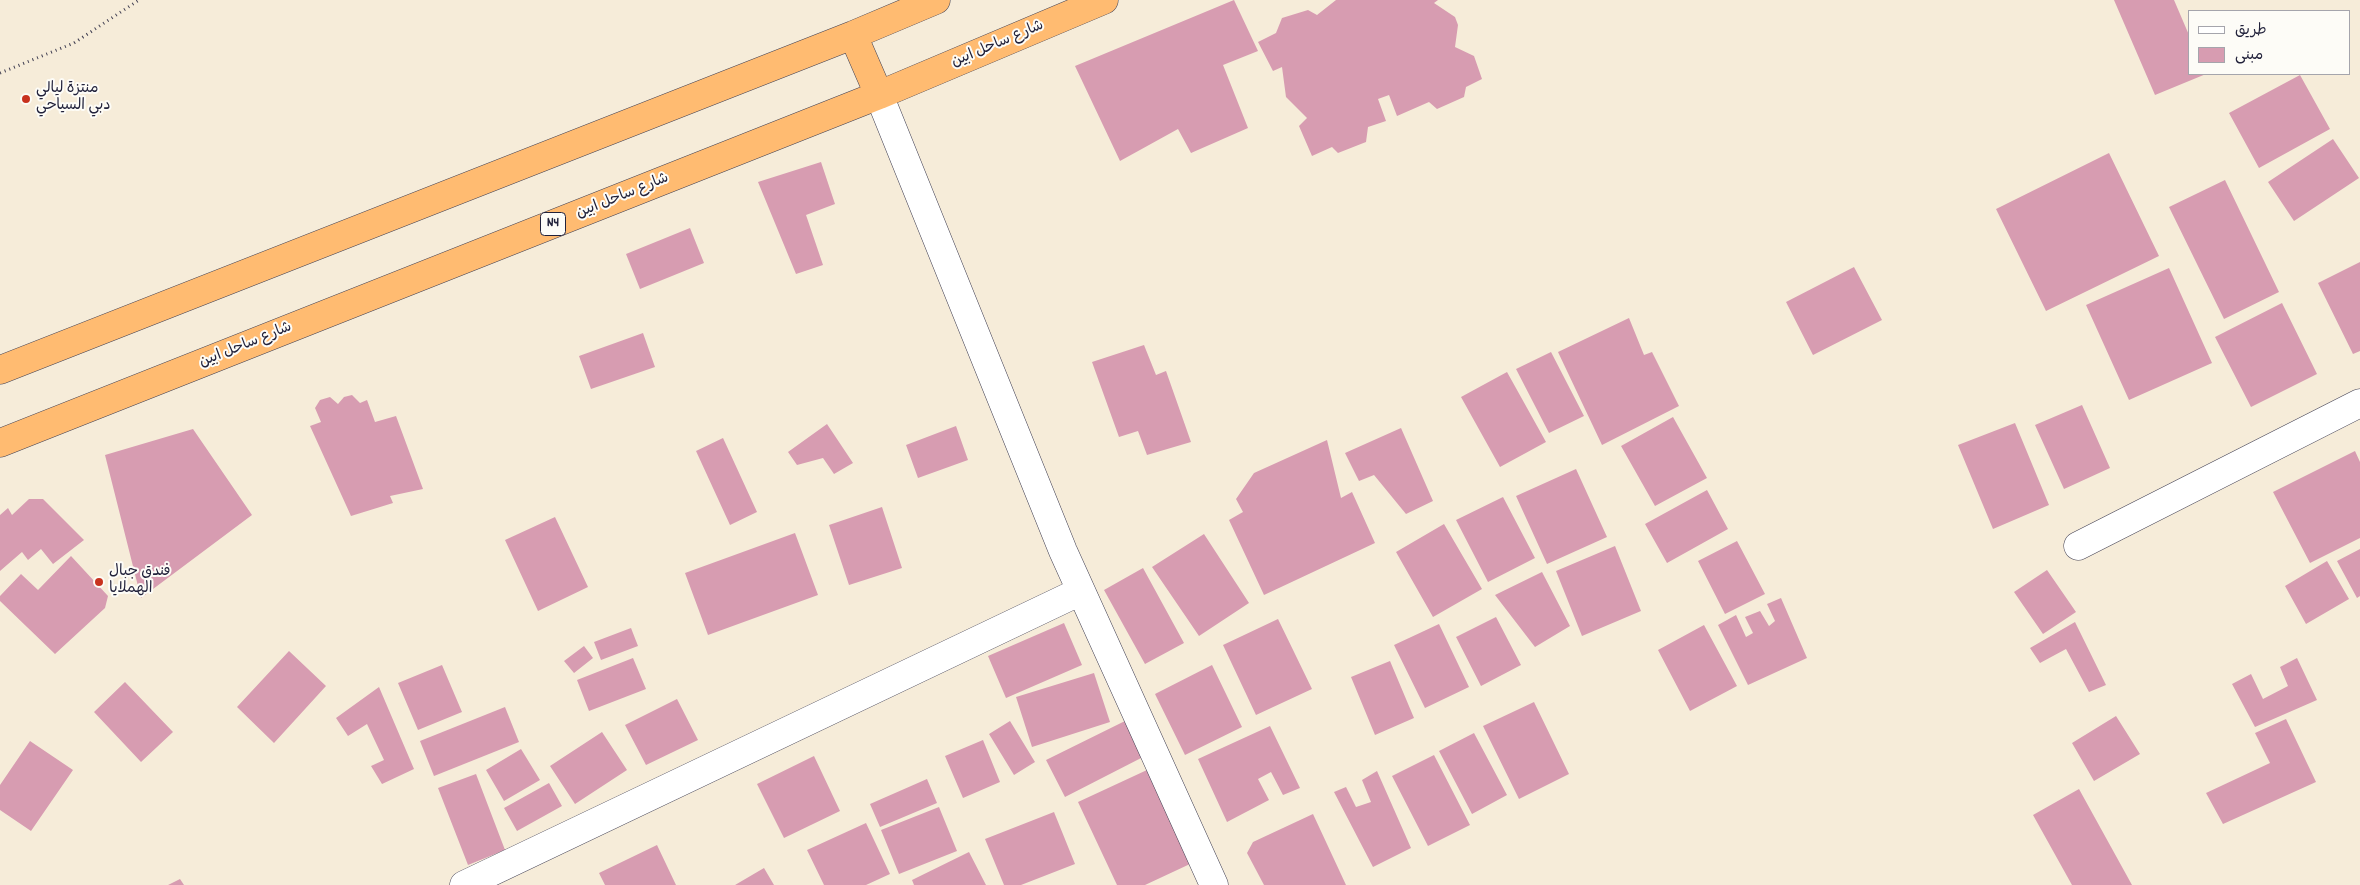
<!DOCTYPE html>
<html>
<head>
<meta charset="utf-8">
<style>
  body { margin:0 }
  #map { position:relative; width:2360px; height:885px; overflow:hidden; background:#f6ecd9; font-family:Dekko,"Playpen Sans Arabic",sans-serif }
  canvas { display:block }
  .legend { position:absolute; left:2188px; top:10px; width:162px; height:65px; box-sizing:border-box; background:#fdfcf7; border:1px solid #a5a5ac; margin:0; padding:6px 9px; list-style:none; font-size:15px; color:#22223b }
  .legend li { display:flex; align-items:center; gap:10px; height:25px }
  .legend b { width:25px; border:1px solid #a5a5ac }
</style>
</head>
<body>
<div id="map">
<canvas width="2360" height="885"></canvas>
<ul class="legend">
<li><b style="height:6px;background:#fff"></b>طريق</li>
<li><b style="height:14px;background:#d79cb1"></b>مبنى</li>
</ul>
</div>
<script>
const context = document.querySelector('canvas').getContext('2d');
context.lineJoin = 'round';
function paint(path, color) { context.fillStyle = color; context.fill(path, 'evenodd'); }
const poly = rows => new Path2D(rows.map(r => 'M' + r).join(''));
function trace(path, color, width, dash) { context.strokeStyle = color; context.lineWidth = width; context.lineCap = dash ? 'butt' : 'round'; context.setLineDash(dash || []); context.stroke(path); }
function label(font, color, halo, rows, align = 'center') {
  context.font = font + ' Dekko,"Playpen Sans Arabic",sans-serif'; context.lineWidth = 4; context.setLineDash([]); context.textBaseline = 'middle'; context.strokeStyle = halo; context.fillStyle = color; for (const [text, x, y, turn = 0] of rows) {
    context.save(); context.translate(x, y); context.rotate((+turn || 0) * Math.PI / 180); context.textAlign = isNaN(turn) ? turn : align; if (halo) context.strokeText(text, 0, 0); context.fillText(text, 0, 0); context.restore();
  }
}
paint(poly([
  [1234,0,1258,51,1223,65,1248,128,1191,153,1178,129,1120,161,1075,66],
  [1336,0,1438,0,1434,3,1455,17,1458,25,1455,47,1474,56,1482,79,1466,87,1464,97,1437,109,1429,102,1397,116,1389,95,1378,99,1386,121,1368,127,1366,142,1338,153,1332,147,1312,156,1299,126,1307,118,1286,97,1282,67,1273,71,1258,42,1276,33,1282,18,1308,10,1317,15],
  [2114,0,2174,0,2189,35,2189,74,2206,74,2155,95],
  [2300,75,2330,129,2259,168,2229,113],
  [2333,139,2359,178,2294,221,2268,182],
  [2109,153,2159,256,2046,311,1996,209],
  [821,162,835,204,806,215,823,265,796,274,758,182],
  [2225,180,2279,292,2224,319,2169,207],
  [690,228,704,263,640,289,626,254],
  [2360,262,2360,351,2353,354,2318,283],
  [1854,267,1882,320,1813,355,1786,302],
  [2169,268,2212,363,2129,400,2086,305],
  [2282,303,2317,374,2251,407,2215,337],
  [1629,318,1644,355,1652,352,1679,406,1602,445,1558,352],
  [643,333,655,367,591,389,579,356],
  [1144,345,1156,375,1166,371,1191,442,1147,455,1138,431,1119,437,1092,362],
  [1551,352,1584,416,1549,433,1516,369],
  [1507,372,1546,442,1500,467,1461,397],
  [352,395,360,403,367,400,375,422,396,416,423,489,390,496,393,503,351,516,310,426,321,422,315,408,320,400,330,397,338,404,344,397],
  [2082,405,2110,468,2064,489,2035,425],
  [1673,417,1707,478,1655,506,1621,446],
  [2015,423,2049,505,1993,529,1958,445],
  [827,424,853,463,834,474,823,458,797,465,788,452],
  [956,426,968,460,918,478,906,445],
  [1401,428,1433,501,1406,514,1374,475,1359,481,1345,453],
  [193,429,252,515,141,598,105,455],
  [723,438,757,512,730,525,696,451],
  [1327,440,1341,498,1352,492,1375,543,1264,595,1229,520,1243,512,1236,499,1254,473],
  [2355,451,2360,462,2360,538,2310,563,2273,492],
  [1576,469,1607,537,1547,564,1516,496],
  [1707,490,1728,529,1667,563,1645,524],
  [1503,497,1535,558,1488,582,1456,520],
  [29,499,43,499,84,540,53,564,41,549,28,560,22,552,0,571,0,515,8,508,12,515],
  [882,507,902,568,849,585,829,525],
  [555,517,588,587,538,611,505,540],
  [1444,524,1482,589,1433,617,1396,552],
  [795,533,818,595,708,635,685,573],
  [1204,534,1249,603,1199,636,1152,567],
  [1737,541,1765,594,1725,614,1698,561],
  [1615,546,1641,611,1582,636,1556,571],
  [2360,549,2360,596,2357,598,2337,561],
  [71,556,108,596,105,608,55,654,0,601,0,596,21,574,38,590],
  [2327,561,2349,599,2306,624,2285,586],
  [1143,568,1184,643,1145,664,1104,590],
  [2047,570,2076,612,2043,634,2014,592],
  [1542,572,1570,626,1535,647,1495,595],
  [1781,598,1807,658,1748,685,1718,625,1736,615,1746,637,1753,633,1745,617,1760,611,1769,626,1775,621,1767,604],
  [1496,617,1521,665,1481,686,1456,637],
  [1278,619,1312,689,1256,715,1223,645],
  [2075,622,2106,685,2089,692,2066,649,2040,663,2030,648],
  [1064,623,1082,665,1006,698,988,656],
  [1439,624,1469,687,1425,708,1394,645],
  [1704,625,1737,686,1690,711,1658,650],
  [631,628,638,646,601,660,594,642],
  [584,646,593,658,574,673,564,661],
  [289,651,326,686,274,743,237,707],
  [633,658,646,689,589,711,577,680],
  [2297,658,2317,700,2255,727,2232,684,2251,674,2263,699,2288,686,2280,667],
  [1390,661,1414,718,1375,735,1351,677],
  [442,665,462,712,418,730,398,683],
  [1212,665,1242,727,1185,755,1155,694],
  [1094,673,1110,722,1032,747,1016,697],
  [125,682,173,732,141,762,94,712],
  [379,687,414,769,382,784,371,766,384,760,367,724,348,736,336,718],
  [677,699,698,740,646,765,625,725],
  [1534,702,1569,774,1519,799,1483,726],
  [505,707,519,742,434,776,420,741],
  [2116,716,2140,754,2094,781,2072,743],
  [2286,719,2316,782,2223,824,2206,793,2270,763,2255,733],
  [1127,720,1145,756,1065,797,1046,760],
  [1010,721,1035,762,1014,775,989,734],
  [1270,726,1300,788,1283,795,1271,772,1258,779,1269,800,1227,822,1198,759],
  [602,732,627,770,575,804,550,766],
  [1474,733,1507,795,1472,814,1439,751],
  [983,740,1000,782,963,798,945,756],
  [30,741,73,770,31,831,0,810,0,785],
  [521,749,540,780,504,801,486,770],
  [1434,755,1470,825,1428,846,1392,776],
  [814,756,840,811,784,838,757,784],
  [1147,770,1190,864,1145,885,1117,885,1078,802],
  [1377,771,1411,848,1373,867,1334,792,1346,787,1356,807,1371,802,1362,780],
  [476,774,505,850,468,865,438,788],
  [927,779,937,803,880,827,870,804],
  [549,783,562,806,517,831,504,808],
  [2079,789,2132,885,2072,885,2033,815],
  [939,807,957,851,899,874,881,830],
  [1054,812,1075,864,1021,885,1004,885,985,839],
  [1313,814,1346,885,1264,885,1247,853,1253,842],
  [866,823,890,874,866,885,824,885,807,850],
  [657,845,676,885,605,885,599,873],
  [969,852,986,885,914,885,912,880],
  [764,868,774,885,735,885],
  [180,879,184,885,168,885]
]), '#d79cb1');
const street = poly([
  [879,95,1063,551,1214,885],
  [2078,546,2360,403],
  [464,885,1081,591]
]);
const highway = poly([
  [853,35,879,95],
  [0,370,853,35,936,0],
  [0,443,879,95,1104,0]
]);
trace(street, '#424053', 29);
trace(highway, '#424053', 29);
trace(poly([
  [0,73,74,43,139,0]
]), '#424053', 3, [1, 4]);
trace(street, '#fff', 28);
trace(highway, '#ffbb71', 28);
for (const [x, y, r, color] of [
  [26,99,5,"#c8321e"],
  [99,582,5,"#c8321e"]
]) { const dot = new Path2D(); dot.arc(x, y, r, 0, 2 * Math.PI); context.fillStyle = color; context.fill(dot); trace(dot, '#fdfcf7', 2); }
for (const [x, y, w] of [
  [553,224,25]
]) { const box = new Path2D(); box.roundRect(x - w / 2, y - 11.5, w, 23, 4); context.fillStyle = '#fdfcf7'; context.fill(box); trace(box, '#22223b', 1); }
label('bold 14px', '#22223b', null, [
  ["N4",553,224]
]);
label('15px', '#22223b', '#fdfcf7', [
  ["شارع ساحل ابين",998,45,-23],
  ["شارع ساحل ابين",623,197,-22],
  ["شارع ساحل ابين",246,346,-22]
]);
label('15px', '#22223b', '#fdfcf7', [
  ["منتزة ليالي",36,90],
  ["دبي السياحي",36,107],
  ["فندق جبال",109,573],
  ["الهملايا",109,590]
], 'left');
</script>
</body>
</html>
